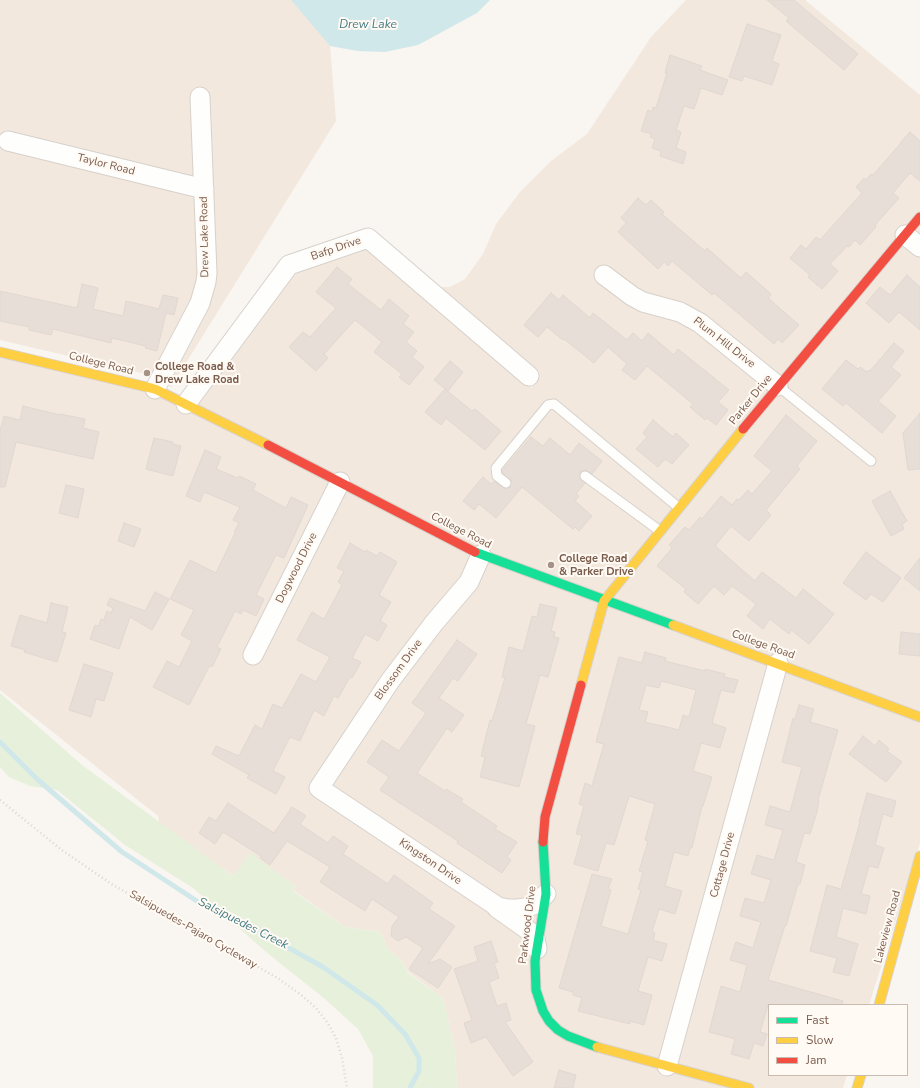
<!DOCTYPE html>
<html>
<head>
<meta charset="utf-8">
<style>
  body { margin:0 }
  #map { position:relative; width:920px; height:1088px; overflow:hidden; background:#f9f5f0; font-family:"Nunito Sans",sans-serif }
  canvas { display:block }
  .legend { position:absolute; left:768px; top:1004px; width:140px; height:72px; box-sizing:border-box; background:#fffaf3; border:1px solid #cabbb1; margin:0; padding:5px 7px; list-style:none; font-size:12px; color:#7a5c4d }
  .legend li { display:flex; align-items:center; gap:8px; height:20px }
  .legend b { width:20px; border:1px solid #cabbb1 }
</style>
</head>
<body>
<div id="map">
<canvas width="920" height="1088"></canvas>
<ul class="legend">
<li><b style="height:5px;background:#16e098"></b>Fast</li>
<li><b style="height:5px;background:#ffcf43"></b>Slow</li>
<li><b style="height:5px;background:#f24e42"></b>Jam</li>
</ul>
</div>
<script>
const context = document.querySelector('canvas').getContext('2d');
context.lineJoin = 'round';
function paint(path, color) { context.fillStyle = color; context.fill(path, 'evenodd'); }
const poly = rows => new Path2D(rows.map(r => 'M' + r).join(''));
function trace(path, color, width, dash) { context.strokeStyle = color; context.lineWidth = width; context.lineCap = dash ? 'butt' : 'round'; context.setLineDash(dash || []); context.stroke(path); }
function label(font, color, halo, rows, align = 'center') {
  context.font = font + ' "Nunito Sans",sans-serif'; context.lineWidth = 4; context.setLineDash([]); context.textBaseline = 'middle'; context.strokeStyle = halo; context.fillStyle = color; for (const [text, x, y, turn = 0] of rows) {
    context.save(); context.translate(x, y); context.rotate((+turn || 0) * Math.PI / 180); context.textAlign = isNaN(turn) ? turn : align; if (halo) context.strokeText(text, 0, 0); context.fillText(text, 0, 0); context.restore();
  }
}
paint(poly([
  [0,0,292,0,330,46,336,121,171,387,150,375,0,340],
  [686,0,805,0,920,95,920,843,869,1005,769,1005,769,1075,847,1075,843,1088,457,1088,455,1051,443,998,408,972,402,961,388,949,380,932,345,927,293,890,296,886,250,854,234,876,160,827,158,816,0,690,0,354,187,403,286,262,369,234,434,287,450,287,465,279,483,254,496,224,520,192,551,161,587,134,651,37]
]), '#f2e8de');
paint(poly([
  [0,693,82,765,233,876,250,853,296,886,293,891,345,927,380,932,388,949,402,961,408,973,443,998,455,1051,457,1088,373,1088,373,1056,358,1029,325,999,271,956,193,888,125,845,57,790,30,786,9,777,0,767]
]), '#e7f0db');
paint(poly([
  [291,0,490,0,477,13,418,45,385,52,358,51,330,46]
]), '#d0e8ea');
trace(poly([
  [0,742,38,780,122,852,209,909,253,928,323,967,377,1005,405,1034,419,1058,419,1071,410,1088]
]), '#d0e8ea', 5);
const building = poly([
  [767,0,794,0,858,54,844,70,786,21,789,18,767,0],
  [747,24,781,35,772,61,779,64,772,85,744,76,742,81,729,77,747,24],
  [670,55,702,66,700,70,728,80,722,95,701,88,694,109,684,106,676,130,681,132,676,148,686,152,683,164,660,156,661,151,652,148,655,139,650,137,652,134,641,131,648,110,652,112,653,107,656,108,667,73,665,73,670,55],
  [910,132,920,141,920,181,910,173,893,193,899,198,875,225,876,227,860,245,855,240,849,247,847,246,830,264,838,271,822,289,808,277,810,275,790,258,801,245,806,249,816,237,820,240,862,193,856,187,864,178,866,180,871,174,873,175,901,143,900,143,910,132],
  [638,198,646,205,651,200,664,212,662,214,705,251,707,248,741,278,746,272,771,294,768,298,799,325,782,343,778,339,774,344,738,313,714,293,712,295,672,261,668,266,664,262,658,269,618,232,626,223,621,218,638,198],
  [337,267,352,279,348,284,381,310,389,299,409,316,403,324,414,332,406,342,417,351,412,357,424,367,409,385,399,377,402,374,374,352,382,342,355,320,324,354,328,358,316,371,289,347,303,332,310,337,336,308,316,292,337,267],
  [907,275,920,287,920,330,899,312,889,323,866,303,880,287,890,295,907,275],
  [82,284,98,288,93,309,123,316,126,301,159,309,163,295,178,298,174,315,166,313,157,351,145,348,146,346,112,338,111,343,53,329,51,335,29,330,29,327,0,321,0,291,77,308,82,284],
  [551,293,559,300,563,295,590,318,593,313,627,340,633,333,642,341,648,333,674,355,678,349,729,390,718,402,728,410,716,425,707,418,705,420,690,407,693,404,647,366,635,380,622,370,627,364,608,347,594,363,564,339,563,340,547,327,538,337,524,325,551,293],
  [894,343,904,351,891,367,901,375,878,401,896,416,882,433,846,403,843,406,822,389,846,360,858,369,860,367,867,372,869,370,870,371,894,343],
  [450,361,463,372,448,391,434,380,450,361],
  [445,389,472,411,475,409,501,431,485,450,446,418,441,425,425,412,445,389],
  [23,406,60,415,60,414,85,419,83,428,99,432,93,459,16,442,5,487,0,487,0,431,4,416,20,420,23,406],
  [920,413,920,469,908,470,903,433,920,413],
  [786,415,817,441,797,466,800,469,766,510,771,515,749,541,731,526,715,546,755,581,762,572,796,598,803,589,834,614,809,644,791,630,789,634,770,619,763,629,747,616,756,604,732,586,724,595,714,586,698,604,684,592,686,589,657,566,672,548,669,545,685,527,689,530,700,517,702,519,721,496,732,505,737,499,739,500,748,490,752,494,772,471,754,456,786,415],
  [653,420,673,437,676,433,689,445,672,464,665,459,658,467,636,449,647,437,643,433,653,420],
  [531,437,543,446,550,438,570,455,579,443,602,461,592,474,585,470,580,472,579,475,580,479,585,483,576,494,579,496,575,501,592,516,579,531,575,527,573,529,522,487,496,518,479,504,474,510,463,501,483,477,491,484,494,481,505,489,510,487,511,480,503,473,502,471,531,437],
  [154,438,173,442,173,444,181,446,173,476,146,469,154,438],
  [205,450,221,457,216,469,238,478,239,476,256,484,253,490,286,508,291,497,308,505,284,558,276,555,256,595,264,599,256,616,243,610,241,614,235,611,217,647,221,649,212,667,210,665,189,705,153,687,167,661,179,667,192,641,181,635,194,610,170,599,190,560,216,573,235,533,234,532,239,523,233,520,240,507,204,492,200,502,186,496,205,450],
  [66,485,84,489,78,518,59,513,66,485],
  [890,491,907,521,902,524,904,529,891,536,872,501,890,491],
  [124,523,141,529,134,547,118,541,124,523],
  [350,543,365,552,366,550,377,556,380,552,397,562,379,595,391,602,380,621,387,625,378,641,365,634,352,658,361,662,352,678,350,677,338,698,334,696,324,716,314,710,300,741,290,737,273,771,285,777,276,794,247,778,249,775,212,754,216,746,239,756,255,725,262,729,273,704,282,708,301,674,316,682,330,657,297,640,312,612,324,619,342,585,338,582,344,571,337,568,350,543],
  [866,552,901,578,883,602,871,594,866,600,843,583,866,552],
  [920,558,920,591,904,578,920,558],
  [155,592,169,599,152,630,130,617,119,649,90,639,95,625,99,626,101,619,104,620,107,611,111,613,113,608,107,605,110,598,145,611,155,592],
  [51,603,68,607,62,632,66,633,57,662,24,652,25,650,11,646,20,615,47,623,51,603],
  [540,604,557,608,551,631,555,632,554,637,559,638,548,677,540,675,526,724,535,726,519,787,480,777,485,757,481,756,490,720,492,721,505,678,502,677,509,647,523,651,532,616,537,617,540,604],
  [901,632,920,634,920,656,899,654,901,632],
  [457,640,477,654,458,681,453,678,439,698,464,715,452,732,447,728,417,773,445,791,446,789,463,799,461,802,497,826,495,829,517,842,507,857,511,860,502,873,457,843,458,841,380,790,389,777,367,762,382,740,399,751,426,713,412,703,457,640],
  [645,652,666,658,665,661,705,671,705,669,725,674,724,677,738,680,734,693,721,690,712,723,726,728,720,748,701,743,693,771,712,777,703,806,702,806,692,848,690,848,688,856,674,852,665,886,682,891,675,914,659,909,652,932,655,933,653,940,667,944,662,961,648,957,638,991,652,995,644,1025,630,1021,630,1024,578,1011,582,998,573,995,573,992,559,988,592,874,612,879,608,889,611,890,601,926,628,934,641,890,638,889,643,872,639,871,648,841,645,840,655,804,629,796,614,845,606,843,598,871,574,864,582,835,576,834,584,806,579,804,585,783,592,786,604,744,596,742,619,657,642,663,645,652],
  [661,681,696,690,689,717,683,715,679,730,645,722,648,712,639,710,646,685,659,688,661,681],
  [84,664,113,673,104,701,96,699,91,717,69,710,84,664],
  [799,705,814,709,810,722,838,730,818,800,819,800,817,812,810,834,804,833,796,862,805,865,800,884,798,884,786,926,785,925,768,980,843,1001,842,1005,768,1005,760,1032,767,1034,763,1046,754,1043,749,1059,731,1054,735,1039,709,1032,721,986,740,992,747,965,730,960,736,942,753,948,761,922,740,916,745,898,764,903,771,880,751,874,757,855,774,860,783,830,765,825,770,806,790,812,802,767,782,762,793,718,795,719,799,705],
  [863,736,875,746,879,740,889,749,887,751,902,762,886,782,849,754,863,736],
  [867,793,896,801,892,817,883,814,875,845,884,848,878,868,869,866,861,894,870,896,866,914,843,908,836,937,858,944,849,976,833,972,837,958,810,951,827,885,841,889,860,822,859,822,867,793],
  [228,803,274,833,292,807,306,816,300,824,328,843,333,836,348,846,343,854,388,884,394,875,433,903,429,909,455,926,428,964,440,959,452,967,438,988,409,969,423,948,406,937,398,941,391,936,392,926,399,917,372,899,365,911,320,882,330,867,287,841,270,865,260,858,261,856,223,832,215,844,199,833,209,817,216,821,228,803],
  [491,941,498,962,494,963,499,978,489,982,497,1006,506,1003,511,1020,505,1022,533,1062,513,1076,486,1037,471,1043,464,1023,472,1020,454,969,478,961,474,947,491,941],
  [559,1070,576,1075,573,1088,554,1088,559,1070]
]);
paint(building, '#e6ded7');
trace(building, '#e2d8d2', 1);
const lane = poly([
  [778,386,871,461],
  [585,476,660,531],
  [506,483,497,476,496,468,548,405,554,404,678,507]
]);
const street = poly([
  [8,141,204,189],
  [905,235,920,247],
  [604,275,632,296,643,302,680,312,700,323,778,386],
  [155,389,200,303,206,282,207,273,200,97],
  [186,404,289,265,368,238,529,376],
  [481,555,469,582,434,623,390,681,319,788,498,907,508,909,517,909,525,908,533,905,546,894],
  [253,655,340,482],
  [497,908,528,930,535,938,537,949],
  [667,1066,778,663]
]);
const fast = poly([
  [475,552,673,625],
  [543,842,546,894,535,961,536,990,543,1011,549,1021,558,1030,568,1036,597,1047]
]);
const slow = poly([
  [0,352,155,389,268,445],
  [673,625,920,717],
  [581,685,604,601,743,429],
  [879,1005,920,856],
  [597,1047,749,1088],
  [857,1088,861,1075]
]);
const jam = poly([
  [743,429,920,217],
  [268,445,475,552],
  [543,842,545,817,581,685]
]);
trace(lane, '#d7d1cb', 11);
trace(street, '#d7d1cb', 21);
trace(fast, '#d9d2cb', 11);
trace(slow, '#d9d2cb', 11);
trace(jam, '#d9d2cb', 11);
trace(poly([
  [0,800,63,851,113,885,248,961,279,979,300,994,316,1008,327,1022,336,1038,342,1058,347,1088]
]), '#dcd5d0', 2.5, [1, 3]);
trace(lane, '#fefefd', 9);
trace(street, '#fefefd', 19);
trace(fast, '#16e098', 9);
trace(slow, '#ffcf43', 9);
trace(jam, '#f24e42', 9);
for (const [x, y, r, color] of [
  [147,373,4,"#a69286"],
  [551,565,4,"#a69286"]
]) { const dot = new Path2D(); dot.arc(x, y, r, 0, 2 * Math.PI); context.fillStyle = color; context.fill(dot); trace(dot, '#fffaf3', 1.5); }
label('11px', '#7a5c4d', '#fffaf3', [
  ["Taylor Road",106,165,14],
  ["Drew Lake Road",205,237,-91],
  ["Bafp Drive",336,249,-19],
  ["Plum Hill Drive",724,343,38],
  ["College Road",101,364,14],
  ["Parker Drive",751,400,-51],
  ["College Road",461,531,27],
  ["Dogwood Drive",297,568,-63],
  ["College Road",763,645,20],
  ["Blossom Drive",399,670,-54],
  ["Kingston Drive",430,862,34],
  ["Cottage Drive",723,865,-75],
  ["Parkwood Drive",528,925,-83],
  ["Lakeview Road",888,927,-75],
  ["Salsipuedes-Pajaro Cycleway",193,930,30]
]);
label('bold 11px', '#7a5c4d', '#fffaf3', [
  ["College Road &",155,367],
  ["Drew Lake Road",155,380],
  ["College Road",559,559],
  ["& Parker Drive",559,572]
], 'left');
label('italic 12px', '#437c86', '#fffaf3', [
  ["Drew Lake",368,25],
  ["Salsipuedes Creek",243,924,27]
]);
</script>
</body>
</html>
